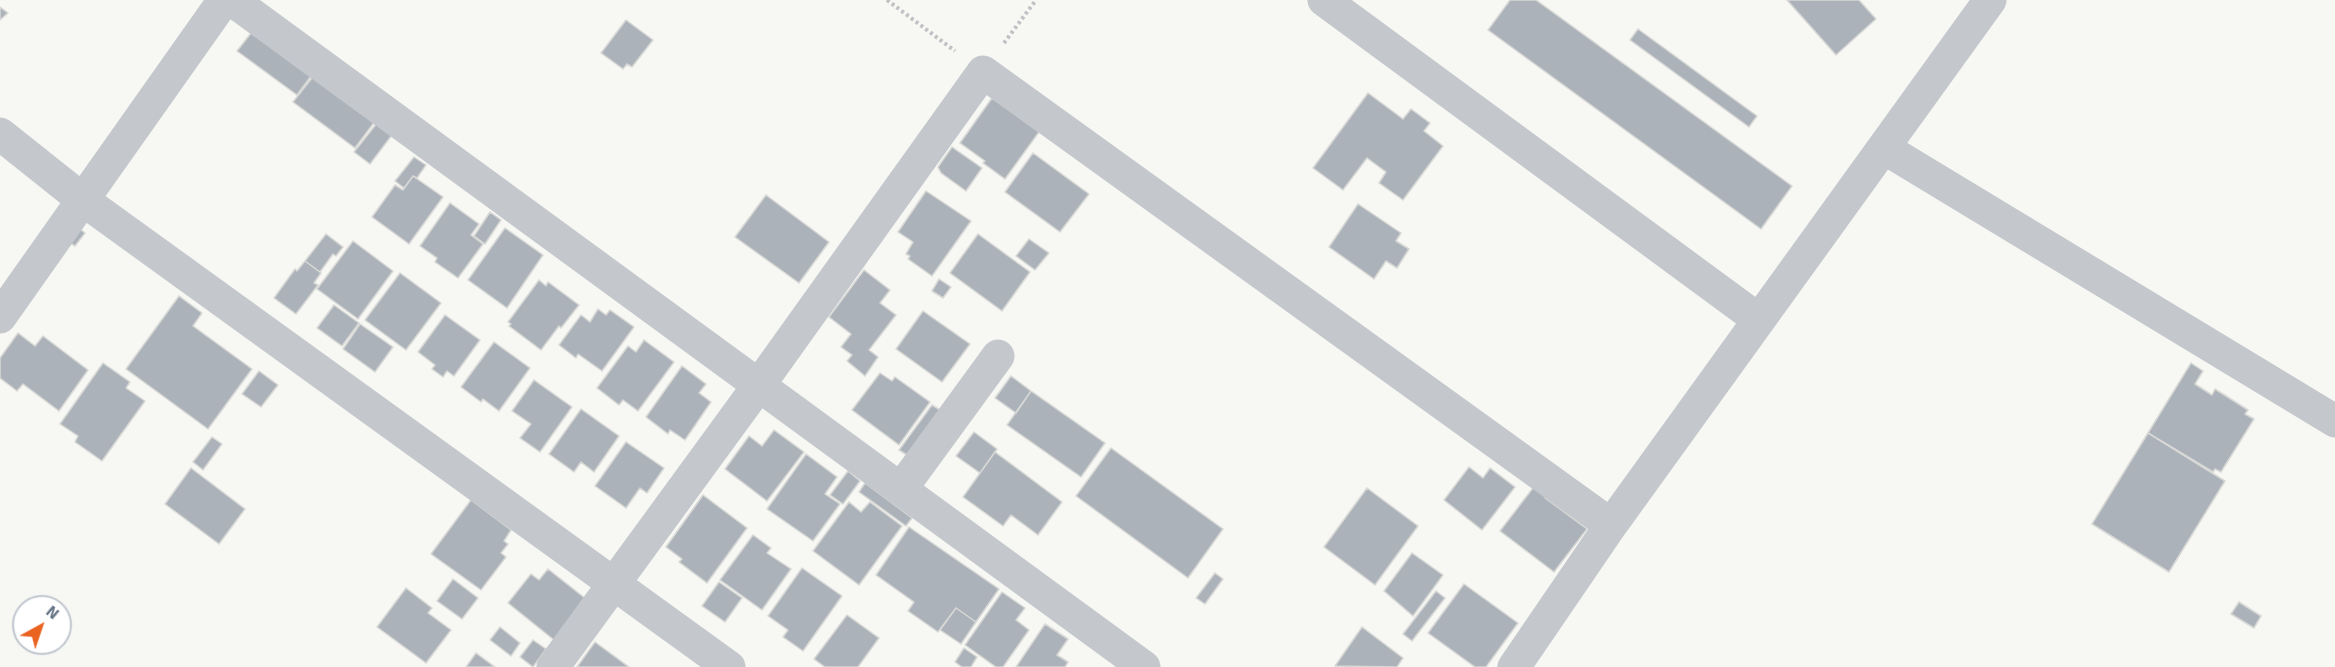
<!DOCTYPE html>
<html>
<head>
<meta charset="utf-8">
<style>
  body { margin:0 }
  #map { position:relative; width:2335px; height:667px; overflow:hidden; background:#f7f7f4; font-family:Signika,sans-serif }
  canvas { display:block }
  .north { position:absolute; left:12px; top:595px; width:60px; height:60px; box-sizing:border-box; background:#fff; border:2px solid #c1c7cf; border-radius:50%; rotate:40deg; font-size:16px; font-weight:700; line-height:24px; text-align:center; color:#657486 }
  .north::after { content:''; display:block; margin:auto; width:21px; height:27px; background:#ea6321; clip-path:polygon(50% 0,100% 100%,50% 72%,0 100%) }
</style>
</head>
<body>
<div id="map">
<canvas width="2335" height="667"></canvas>
<div class="north">N</div>
</div>
<script>
const context = document.querySelector('canvas').getContext('2d');
context.lineJoin = 'round';
function paint(path, color) { context.fillStyle = color; context.fill(path, 'evenodd'); }
const poly = rows => new Path2D(rows.map(r => 'M' + r).join(''));
function trace(path, color, width, dash) { context.strokeStyle = color; context.lineWidth = width; context.lineCap = dash ? 'butt' : 'round'; context.setLineDash(dash || []); context.stroke(path); }
const building = poly([
  [1510,0,1536,0,1792,186,1761,229,1488,30,1510,0],
  [1787,0,1859,0,1876,19,1836,55,1787,0],
  [0,7,8,13,0,20,0,7],
  [626,20,653,40,632,67,627,64,623,69,601,53,626,20],
  [255,28,314,72,297,95,237,51,255,28],
  [1638,29,1757,116,1749,127,1630,40,1638,29],
  [315,74,376,120,355,148,293,102,315,74],
  [1368,93,1403,119,1411,109,1430,123,1424,131,1443,146,1403,200,1379,183,1386,172,1367,158,1343,190,1313,168,1368,93],
  [992,98,1039,132,1005,179,983,163,985,161,960,143,992,98],
  [377,123,392,135,370,164,354,152,377,123],
  [952,147,982,168,966,191,941,173,938,167,952,147],
  [1033,153,1089,194,1060,232,1005,192,1033,153],
  [414,157,426,165,417,178,413,176,404,188,395,181,414,157],
  [413,176,443,197,409,244,372,217,395,185,403,190,413,176],
  [926,191,971,221,932,276,908,259,910,256,906,254,913,242,898,232,926,191],
  [766,195,829,242,799,283,735,237,766,195],
  [450,203,479,224,471,235,483,244,458,278,435,262,437,258,420,246,450,203],
  [1358,204,1401,233,1396,241,1409,249,1397,268,1386,261,1374,279,1329,247,1358,204],
  [490,212,501,220,485,244,474,236,490,212],
  [505,228,543,255,507,308,468,280,505,228],
  [80,229,85,233,75,246,70,243,80,229],
  [326,234,343,247,336,256,333,254,320,272,305,261,326,234],
  [978,234,1030,272,1002,311,950,273,978,234],
  [1029,239,1049,253,1035,270,1016,256,1029,239],
  [353,241,393,271,358,319,317,289,353,241],
  [305,261,321,273,314,283,318,285,296,314,274,298,295,269,297,271,305,261],
  [864,270,890,290,880,303,896,315,869,350,878,357,865,376,847,361,852,355,841,347,851,334,829,317,864,270],
  [400,273,441,303,406,350,365,320,400,273],
  [939,279,951,287,943,298,932,291,939,279],
  [539,280,546,286,548,282,579,305,561,328,559,326,541,350,509,326,511,324,508,322,539,280],
  [179,296,202,313,193,326,252,369,208,429,126,369,179,296],
  [334,305,359,323,342,346,317,328,334,305],
  [598,309,606,315,610,310,634,327,602,371,578,354,576,358,559,345,581,315,590,322,598,309],
  [923,311,970,344,942,382,896,349,923,311],
  [445,315,480,340,454,376,447,371,443,377,432,369,435,365,418,352,445,315],
  [360,324,393,347,375,372,343,349,360,324],
  [18,333,35,346,43,336,88,370,59,411,23,384,17,391,0,378,0,358,18,333],
  [644,340,674,362,638,411,623,400,619,405,597,388,628,346,636,352,644,340],
  [494,342,530,368,499,411,483,399,481,402,461,387,494,342],
  [103,363,130,382,126,388,145,401,102,461,75,442,78,436,60,424,103,363],
  [2191,363,2203,371,2195,384,2212,395,2215,389,2248,410,2245,414,2254,419,2221,472,2215,469,2213,472,2148,433,2191,363],
  [682,366,706,384,699,393,711,402,685,440,670,430,668,434,646,417,682,366],
  [259,371,278,385,261,407,242,394,259,371],
  [880,373,892,381,895,377,930,402,899,445,852,410,880,373],
  [1011,376,1031,391,1016,413,995,398,1011,376],
  [534,380,572,407,540,452,520,438,531,424,512,411,534,380],
  [1031,391,1105,443,1081,477,1007,425,1031,391],
  [932,405,940,410,907,455,899,450,932,405],
  [581,409,619,436,594,472,581,462,574,472,549,454,581,409],
  [774,430,804,452,767,501,725,469,749,436,762,446,774,430],
  [974,432,997,449,980,473,956,456,974,432],
  [2148,433,2225,481,2169,572,2092,524,2148,433],
  [212,437,222,444,203,470,193,462,212,437],
  [626,442,664,468,647,493,640,488,626,508,595,486,626,442],
  [1111,448,1223,529,1188,578,1076,496,1111,448],
  [995,452,1062,502,1038,535,1011,515,1003,526,963,497,995,452],
  [806,454,837,477,825,494,840,504,813,541,767,509,806,454],
  [1469,467,1483,478,1490,468,1515,487,1482,530,1444,500,1469,467],
  [191,468,245,509,219,544,165,504,191,468],
  [848,471,860,481,843,504,830,495,848,471],
  [865,483,912,518,906,526,859,492,865,483],
  [1536,484,1549,494,1545,498,1587,529,1554,572,1500,531,1536,484],
  [1367,488,1418,526,1375,585,1324,547,1367,488],
  [703,495,747,528,707,583,679,562,682,559,666,547,703,495],
  [471,500,511,530,504,541,508,544,501,553,506,557,481,590,431,554,471,500],
  [849,502,861,512,870,502,902,526,859,585,813,551,849,502],
  [909,527,999,589,976,622,956,608,938,632,908,611,914,602,876,575,909,527],
  [753,535,771,548,767,553,791,569,762,610,720,580,753,535],
  [1412,553,1443,575,1413,616,1384,591,1412,553],
  [802,568,842,596,803,651,783,637,788,630,768,616,802,568],
  [548,569,586,599,554,640,508,603,531,574,539,580,548,569],
  [1215,573,1223,579,1205,604,1196,598,1215,573],
  [453,579,478,598,462,619,437,601,453,579],
  [719,582,742,598,725,622,702,606,719,582],
  [1464,584,1518,623,1486,667,1475,667,1428,633,1464,584],
  [406,588,432,608,428,613,451,630,426,663,377,627,406,588],
  [1436,591,1445,598,1412,641,1403,634,1436,591],
  [1002,592,1025,608,1016,620,1029,630,1003,667,996,667,965,645,1002,592],
  [2239,602,2261,616,2254,628,2231,614,2239,602],
  [956,608,976,622,961,644,940,630,956,608],
  [847,615,879,638,858,667,825,667,814,659,847,615],
  [1045,624,1068,639,1057,655,1068,662,1065,667,1016,667,1045,624],
  [500,627,520,643,511,656,490,640,500,627],
  [1362,627,1403,658,1397,667,1335,666,1362,627],
  [533,640,546,649,533,667,520,657,533,640],
  [595,642,629,667,577,667,595,642],
  [964,648,977,657,971,667,962,667,955,662,964,648],
  [476,653,495,667,466,667,476,653]
]);
paint(building, '#abb2b9');
trace(building, '#d8d9d6', 1.5);
trace(poly([
  [887,0,955,51],
  [1004,43,1036,0]
]), '#c0c1c4', 4, [3, 3]);
trace(poly([
  [232,0,1144,667],
  [1324,0,1759,320],
  [0,134,83,200,729,667],
  [1884,148,2335,421],
  [0,317,224,0],
  [901,489,998,356],
  [553,667,759,385,983,72,1611,525],
  [1514,667,1611,525,1990,0]
]), '#c4c7cb', 33);
</script>
</body>
</html>
